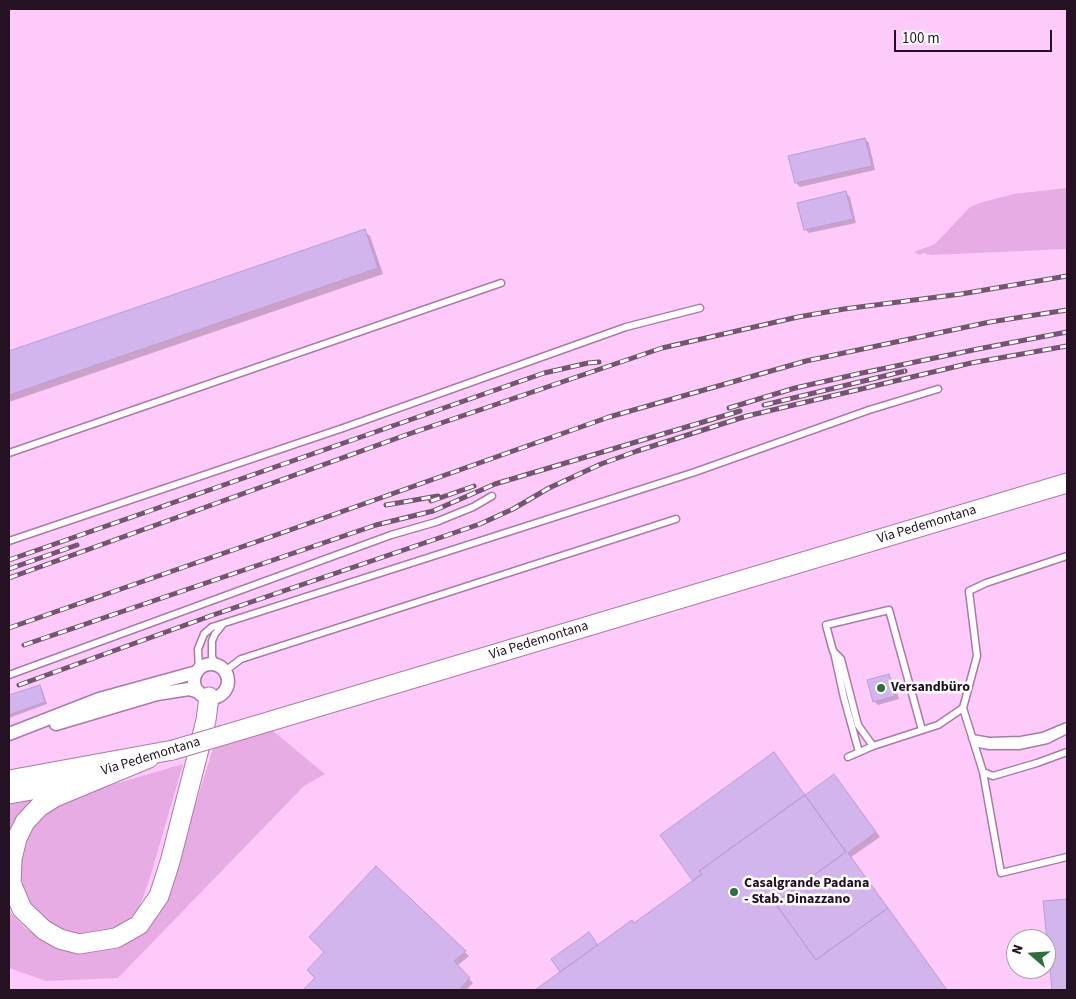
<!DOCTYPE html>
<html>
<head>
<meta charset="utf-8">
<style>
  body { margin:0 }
  #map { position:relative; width:1076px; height:999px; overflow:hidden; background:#fecafa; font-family:"Source Sans 3",sans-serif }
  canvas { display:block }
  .frame { position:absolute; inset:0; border:10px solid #241223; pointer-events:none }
  .north { position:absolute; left:1006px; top:929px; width:50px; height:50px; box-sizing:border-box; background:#fff; border:1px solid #a7a0a7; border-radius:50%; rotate:289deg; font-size:14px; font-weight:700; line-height:20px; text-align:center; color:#241223 }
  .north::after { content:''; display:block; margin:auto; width:18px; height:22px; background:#2c713c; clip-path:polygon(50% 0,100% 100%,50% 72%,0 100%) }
  .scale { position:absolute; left:894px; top:30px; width:158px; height:22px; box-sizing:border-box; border:2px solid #241223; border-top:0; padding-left:6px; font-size:15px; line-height:18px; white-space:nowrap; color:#241223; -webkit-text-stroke:4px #fff; paint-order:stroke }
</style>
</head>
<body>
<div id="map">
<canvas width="1076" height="999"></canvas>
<div class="frame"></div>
<div class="north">N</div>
<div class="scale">100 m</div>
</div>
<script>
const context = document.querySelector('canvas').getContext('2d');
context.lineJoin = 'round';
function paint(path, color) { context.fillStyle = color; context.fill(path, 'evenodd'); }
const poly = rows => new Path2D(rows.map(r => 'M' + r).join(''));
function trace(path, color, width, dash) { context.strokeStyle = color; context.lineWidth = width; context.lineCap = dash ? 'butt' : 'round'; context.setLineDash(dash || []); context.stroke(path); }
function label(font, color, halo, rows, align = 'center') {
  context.font = font + ' "Source Sans 3",sans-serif'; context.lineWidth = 5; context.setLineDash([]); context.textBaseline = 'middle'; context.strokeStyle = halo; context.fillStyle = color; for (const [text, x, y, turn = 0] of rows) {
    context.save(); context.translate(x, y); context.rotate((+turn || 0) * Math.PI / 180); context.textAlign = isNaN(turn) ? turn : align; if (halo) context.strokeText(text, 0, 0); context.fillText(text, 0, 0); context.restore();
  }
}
paint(poly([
  [1067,188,1067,249,931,255,923,253,920,255,914,252,935,244,970,207,983,202,1013,194],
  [273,731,325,774,304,786,118,978,46,981,9,968,9,911,25,928,55,943,130,938,162,909,213,749],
  [183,764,149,881,138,910,119,929,105,935,72,935,47,921,26,899,20,875,20,854,28,833,44,812,60,800],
  [38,798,9,846,9,802]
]), '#e8ace4');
paint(poly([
  [865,139,869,143,875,170,800,187,796,183],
  [846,193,850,197,856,223,809,233,805,229],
  [364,231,370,236,383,274,9,402,9,352],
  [889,676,893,680,899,699,878,705,874,701],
  [39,686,42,689,47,704,9,718,9,697],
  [834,775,880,837,851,857,947,990,537,990,598,946,635,924],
  [376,868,469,956,457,966,473,983,466,990,305,990,317,978,326,952],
  [1067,900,1067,990,1053,990,1045,902]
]), '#0003');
const building = poly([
  [865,138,872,166,795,183,788,156,865,138],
  [846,191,853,219,804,230,797,203,846,191],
  [365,229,378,268,9,395,9,351,365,229],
  [889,674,895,696,873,702,867,680,889,674],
  [40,685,45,702,9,715,9,695,40,685],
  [774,752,805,795,699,871,702,874,693,881,660,835,774,752],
  [834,774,876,832,848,853,888,908,816,960,775,903,846,852,805,795,834,774],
  [805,795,846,852,775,903,816,960,888,908,947,990,535,990,632,920,634,923,702,874,699,871,805,795],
  [376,866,466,951,454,961,470,978,459,990,303,990,315,978,307,970,324,952,309,937,376,866],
  [1067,899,1067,990,1052,990,1043,901,1067,899],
  [589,932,598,945,560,972,551,959,589,932]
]);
paint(building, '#d3b5ee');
trace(building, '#ba9cd4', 1);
const lane = poly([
  [9,453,501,283],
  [9,541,343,428,626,327,700,308],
  [834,652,844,698,859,752],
  [217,665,212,657,212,641,215,634,223,624],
  [199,670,198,649,204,634,212,627,695,472,869,410,938,389],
  [225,671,241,659,676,519],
  [9,675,391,535,436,522,473,507,492,496],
  [963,708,977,656,969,591,986,583,1067,556],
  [972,738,989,741,1021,740,1043,736,1067,726],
  [974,743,989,746,1019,746,1047,740,1067,730],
  [873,746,858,725,841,659,833,651,826,625,889,610,922,730],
  [848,757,873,746,938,725,963,708,983,772,1001,873,1067,857],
  [983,772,993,776,1037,763,1067,752]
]);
const street = poly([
  '194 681a17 17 0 1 1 34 0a17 17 0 1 1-34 0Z',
  [56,724,157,694,189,689,199,692],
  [9,734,99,699,197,672]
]);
const primary = poly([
  [224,735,1067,483],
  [9,780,173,750],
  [9,794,49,787,71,781],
  [9,878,22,909,44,930,60,939,79,944,116,938,139,925,159,896,170,862,198,753,206,720,209,697],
  [11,885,12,859,17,838,25,822,39,807,55,797,149,758]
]);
trace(lane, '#aa7aa7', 9);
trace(street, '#aa7aa7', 15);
trace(primary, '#aa7aa7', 21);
trace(lane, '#fff', 6);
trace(street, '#fff', 12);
trace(primary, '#fff', 19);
const rail = poly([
  [764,405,905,371],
  [729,408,795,388,862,373,978,349,1067,332],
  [431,501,474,486],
  [386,505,438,496],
  [9,560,544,373,588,363,599,362],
  [9,569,77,545],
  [9,578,403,436,662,348,798,317,844,309,961,294,1067,276],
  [9,628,273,536,609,417,806,361,990,322,1067,310],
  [24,645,376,525,433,511,495,484,740,411],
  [19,685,213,615,480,524,513,509,549,488,601,464,637,451,747,416,971,363,1067,346]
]);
trace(rail, '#735571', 5);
trace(rail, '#fff', 3, [9]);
const primaryBridge = poly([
  [173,750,224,735]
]);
trace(primaryBridge, '#aa7aa7', 21, []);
trace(primaryBridge, '#fff', 19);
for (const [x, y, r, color] of [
  [881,688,5,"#2c713c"],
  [734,892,5,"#2c713c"]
]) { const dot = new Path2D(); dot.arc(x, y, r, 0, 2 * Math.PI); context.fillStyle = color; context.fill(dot); trace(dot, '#fff', 2); }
label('14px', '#241223', '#fff', [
  ["Via Pedemontana",927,525,-17],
  ["Via Pedemontana",539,641,-17],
  ["Via Pedemontana",151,757,-17]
]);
label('bold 14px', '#241223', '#fff', [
  ["Versandbüro",891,688],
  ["Casalgrande Padana",744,884],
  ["- Stab. Dinazzano",744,900]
], 'left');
</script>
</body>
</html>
